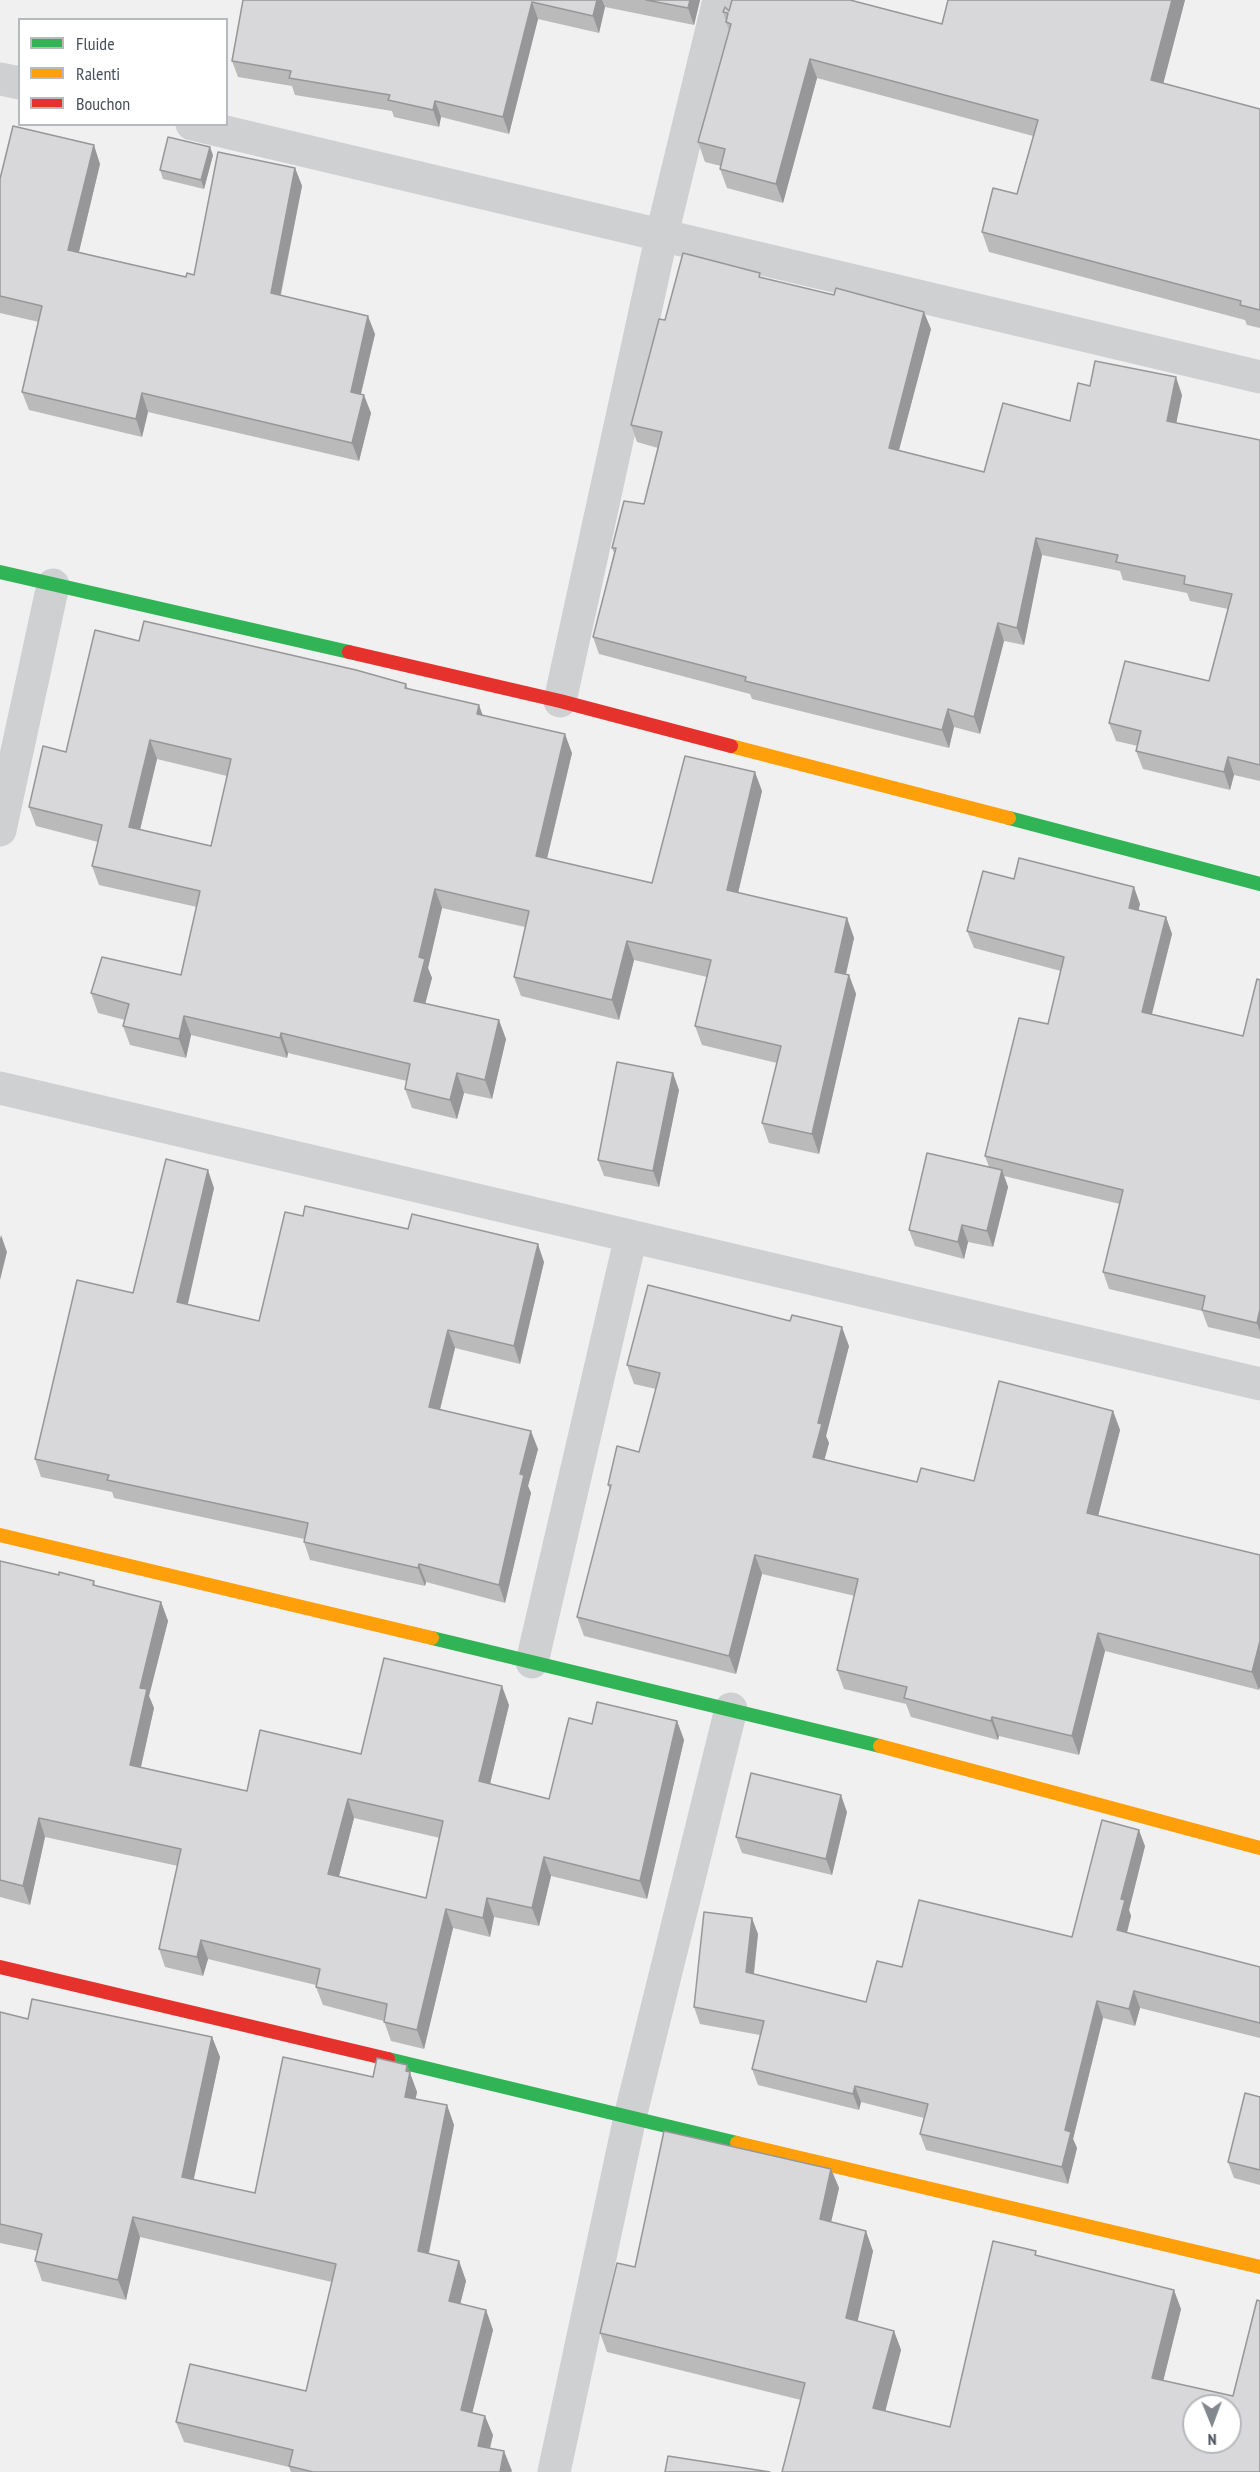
<!DOCTYPE html>
<html>
<head>
<meta charset="utf-8">
<style>
  body { margin:0 }
  #map { position:relative; width:1260px; height:2472px; overflow:hidden; background:#f0f0f0; font-family:"PT Sans Narrow",sans-serif }
  canvas { display:block }
  .legend { position:absolute; left:18px; top:18px; width:210px; height:108px; box-sizing:border-box; background:#fff; border:2px solid #b6b9bd; margin:0; padding:8px 10px; list-style:none; font-size:18px; color:#494f5a }
  .legend li { display:flex; align-items:center; gap:12px; height:30px }
  .legend b { width:30px; border:2px solid #b6b9bd }
  .north { position:absolute; left:1182px; top:2394px; width:60px; height:60px; box-sizing:border-box; background:#fff; border:2px solid #b6b9bd; border-radius:50%; rotate:179deg; font-size:16px; font-weight:700; line-height:24px; text-align:center; color:#494f5a }
  .north::after { content:''; display:block; margin:auto; width:21px; height:27px; background:#83878e; clip-path:polygon(50% 0,100% 100%,50% 72%,0 100%) }
</style>
</head>
<body>
<div id="map">
<canvas width="1260" height="2472"></canvas>
<ul class="legend">
<li><b style="height:8px;background:#30b455"></b>Fluide</li>
<li><b style="height:8px;background:#ff9f0a"></b>Ralenti</li>
<li><b style="height:8px;background:#e5322d"></b>Bouchon</li>
</ul>
<div class="north">N</div>
</div>
<script>
const context = document.querySelector('canvas').getContext('2d');
context.lineJoin = 'round';
const poly = rows => new Path2D(rows.map(r => 'M' + r).join(''));
function trace(path, color, width, dash) { context.strokeStyle = color; context.lineWidth = width; context.lineCap = dash ? 'butt' : 'round'; context.setLineDash(dash || []); context.stroke(path); }
function paint(path, color) { context.fillStyle = color; context.fill(path, 'evenodd'); }
trace(poly([
  [0,79,20,83],
  [192,124,1260,377],
  [560,701,662,234,719,0],
  [0,830,53,585],
  [0,1088,1260,1384],
  [532,1662,631,1236],
  [554,2472,630,2117,731,1709]
]), '#cfd0d2', 33);
trace(poly([
  [0,572,349,652],
  [1009,818,1260,884],
  [432,1638,880,1746],
  [388,2059,737,2143]
]), '#30b455', 14);
trace(poly([
  [731,746,1009,818],
  [0,1535,432,1638],
  [880,1746,1260,1848],
  [737,2143,1260,2267]
]), '#ff9f0a', 14);
trace(poly([
  [349,652,560,701,731,746],
  [0,1967,388,2059]
]), '#e5322d', 14);
paint(poly([
  [243,0,700,0,694,25,605,7,599,33,538,19,509,134,441,117,439,127,394,117,392,111,295,95,292,86,238,77,232,61],
  [948,0,1185,0,1163,83,1260,109,1260,328,1247,325,1245,320,989,252,982,232,1017,194,1033,136,817,78,783,203,727,188,720,169,721,166,705,162,698,142,729,31,723,12,729,11,942,24],
  [213,155,204,189,163,179,160,170],
  [100,164,79,252,186,277,194,275,295,168,302,186,281,295,375,334,361,394,371,413,359,461,148,412,142,437,29,410,22,392,39,322,0,313,0,179],
  [761,277,931,329,899,450,984,472,1070,421,1090,386,1182,395,1176,423,1260,440,1260,781,1234,775,1230,790,1143,769,1136,751,1138,746,1116,741,1109,723,1209,681,1228,609,1190,601,1187,593,1123,580,1120,571,1042,555,1024,645,1004,641,980,734,954,727,949,748,752,699,750,694,599,654,593,637,614,553,612,548,644,504,658,448,637,442,631,425,665,320],
  [139,641,406,684,408,689,482,715,572,753,547,859,652,883,762,791,738,893,847,918,854,938,846,974,849,975,856,994,819,1154,769,1143,762,1123,777,1063,702,1045,695,1026,707,977,634,960,619,1020,521,996,514,977,525,927,442,908,428,968,432,978,425,1003,506,1039,492,1099,464,1093,457,1119,412,1108,405,1089,407,1081,288,1053,287,1058,191,1035,186,1058,130,1045,123,1026,125,1020,98,1013,91,993,181,975,197,907,99,885,92,866,98,842,36,826,29,807],
  [157,759,227,776,211,846,140,830],
  [1014,879,1140,904,1138,910,1166,917,1172,934,1152,1014,1243,1036,1260,980,1260,1339,1208,1327,1202,1311,1109,1289,1103,1272,1120,1204,1004,1176,1008,1187,993,1247,968,1242,964,1259,915,1246,909,1230,989,1167,985,1156,1048,1024,1061,971,974,948,967,931],
  [679,1090,659,1187,604,1176,598,1160],
  [214,1188,188,1304,259,1321,303,1216,544,1262,520,1364,455,1348,440,1410,538,1449,528,1486,531,1493,505,1603,426,1582,425,1586,310,1560,304,1542,304,1539,114,1498,112,1492,41,1477,35,1459,133,1293],
  [849,1346,826,1436,829,1443,824,1460,917,1482,974,1481,1113,1411,1120,1430,1098,1516,1260,1555,1259,1690,1105,1651,1079,1755,999,1736,998,1740,911,1717,906,1704,844,1689,837,1670,855,1596,762,1574,736,1674,584,1636,577,1617,610,1490,608,1485,639,1452,656,1389,634,1384,627,1365],
  [0,1561,59,1575,94,1581,95,1586,161,1602,168,1621,149,1696,154,1708,141,1767,247,1791,361,1754,509,1705,490,1784,549,1799,592,1724,677,1721,684,1740,647,1899,551,1876,539,1926,494,1917,490,1937,453,1928,424,2049,391,2041,384,2021,323,2005,316,1987,316,1985,208,1959,203,1976,165,1967,159,1949,178,1866,45,1837,30,1905,0,1897],
  [354,1818,440,1838,426,1898,339,1876],
  [847,1812,832,1875,742,1853,736,1837],
  [1145,1846,1129,1910,1131,1916,1127,1933,1260,1967,1260,2038,1140,2008,1135,2026,1103,2018,1073,2139,1077,2148,1068,2184,926,2150,920,2134,924,2118,861,2102,859,2110,758,2085,752,2069,760,2035,700,2024,694,2007,758,1934,754,1974,866,2002,902,1967,1072,1937],
  [0,2012,28,2019,212,2037,220,2057,193,2179,255,2193,373,2077,407,2065,417,2092,415,2099,447,2105,454,2125,429,2254,459,2261,466,2281,460,2304,486,2310,493,2330,472,2413,493,2435,490,2449,511,2472,291,2472,289,2467,184,2442,176,2422,306,2391,332,2282,140,2237,126,2300,42,2281,35,2261,38,2251,0,2243],
  [1260,2097,1260,2185,1234,2178,1228,2162],
  [831,2169,839,2188,831,2222,873,2251,857,2321,894,2331,901,2350,885,2411,950,2427,1038,2256,1181,2309,1163,2381,1260,2472,782,2472,801,2400,607,2352,600,2333,635,2267]
]), '#bababb');
paint(poly([
  [597,0,602,0,605,7,599,33,593,16],
  [690,0,700,0,694,25,688,8],
  [1172,0,1185,0,1159,100,1151,80],
  [532,2,538,19,509,134,503,117],
  [810,59,817,78,783,203,776,184],
  [435,101,441,117,439,127,433,110],
  [94,145,100,164,75,268,68,250],
  [210,147,213,155,204,189,201,180],
  [295,168,302,186,277,311,271,293],
  [924,312,931,329,895,465,889,448],
  [368,316,375,334,357,410,351,392],
  [1176,377,1182,395,1173,439,1167,421],
  [142,393,148,412,142,437,136,419],
  [364,395,371,413,359,461,352,443],
  [1036,538,1042,555,1024,645,1017,628],
  [998,623,1004,641,980,734,974,717],
  [479,705,486,724,477,714],
  [948,709,954,727,949,748,942,730],
  [565,734,572,753,543,875,536,856],
  [150,740,157,759,136,846,129,827],
  [1228,757,1234,775,1230,790,1224,772],
  [755,772,762,791,734,910,727,890],
  [1134,887,1140,904,1135,925,1129,908],
  [435,889,442,908,428,968,432,978,421,1020,414,1001,419,957],
  [1166,917,1172,934,1148,1029,1142,1012],
  [847,918,854,938,842,991,835,972],
  [627,941,634,960,619,1020,612,1000],
  [849,975,856,994,819,1154,812,1134],
  [184,1016,191,1035,186,1058,179,1039],
  [499,1020,506,1039,492,1099,485,1080],
  [281,1033,288,1053,287,1058,280,1038],
  [457,1073,464,1093,457,1119,450,1100],
  [673,1073,679,1090,659,1187,653,1171],
  [208,1170,214,1188,184,1320,177,1302],
  [1002,1170,1008,1187,993,1247,987,1231],
  [962,1225,968,1242,964,1259,958,1242],
  [1,1235,7,1252,0,1280,0,1239],
  [538,1244,544,1262,520,1364,514,1346],
  [1260,1309,1260,1332,1257,1323],
  [842,1327,849,1346,826,1436,829,1443,820,1476,813,1457,818,1423],
  [448,1330,455,1348,436,1425,429,1407],
  [1113,1411,1120,1430,1094,1532,1087,1513],
  [531,1431,538,1449,528,1486,531,1493,505,1603,499,1585,520,1474],
  [755,1555,762,1574,736,1674,729,1656],
  [419,1564,426,1582,425,1586,418,1568],
  [161,1602,168,1621,149,1696,154,1708,137,1784,130,1765,140,1688],
  [1098,1633,1105,1651,1079,1755,1072,1736],
  [1260,1641,1260,1687,1259,1690,1252,1672],
  [502,1686,509,1705,486,1800,479,1781],
  [992,1717,999,1736,998,1740,991,1721],
  [677,1721,684,1740,647,1899,640,1881],
  [841,1795,847,1812,832,1875,826,1859],
  [348,1799,354,1818,335,1892,328,1874],
  [39,1818,45,1837,30,1905,23,1886],
  [1139,1830,1145,1846,1129,1910,1131,1916,1123,1947,1117,1930,1121,1899],
  [544,1857,551,1876,539,1926,532,1908],
  [487,1898,494,1917,490,1937,483,1918],
  [446,1909,453,1928,424,2049,417,2030],
  [752,1918,758,1934,752,1989,746,1972],
  [201,1940,208,1959,203,1976,197,1957],
  [1134,1991,1140,2008,1135,2026,1129,2009],
  [1097,2001,1103,2018,1073,2139,1077,2148,1068,2184,1062,2167,1065,2130],
  [212,2037,220,2057,190,2197,182,2177],
  [407,2065,417,2092,412,2117,405,2097,406,2071],
  [855,2086,861,2102,859,2110,853,2094],
  [447,2105,454,2125,425,2271,418,2251],
  [831,2169,839,2188,827,2239,820,2219],
  [133,2217,140,2237,126,2300,118,2280],
  [866,2231,873,2251,854,2338,846,2318],
  [459,2261,466,2281,456,2321,449,2301],
  [1174,2290,1181,2309,1159,2398,1152,2378],
  [486,2310,493,2330,468,2430,461,2410],
  [894,2331,901,2350,881,2428,873,2408],
  [485,2416,493,2435,485,2466,478,2446],
  [504,2451,512,2471,511,2472,500,2472]
]), '#979799');
const building = poly([
  [243,0,597,0,593,16,532,2,503,117,435,101,433,110,388,100,390,95,289,78,291,71,232,61,243,0],
  [646,0,690,0,688,8,646,0],
  [732,0,850,0,942,24,948,0,1172,0,1151,80,1260,109,1260,310,1240,305,1241,301,982,232,993,188,1017,194,1038,120,810,59,776,184,720,169,725,149,698,142,731,24,726,22,728,13,723,12,725,7,729,11,732,0],
  [13,126,94,145,68,250,186,277,187,273,194,275,218,152,295,168,271,293,368,316,351,392,364,395,352,443,142,393,136,419,22,392,42,306,0,296,0,179,13,126],
  [168,137,210,147,201,180,160,170,168,137],
  [683,253,760,273,759,277,834,295,836,288,924,312,889,448,984,472,1003,403,1070,421,1078,383,1090,386,1095,361,1176,377,1167,421,1260,440,1260,765,1228,757,1224,772,1136,751,1141,731,1109,723,1125,661,1209,681,1232,594,1184,584,1185,576,1116,562,1118,555,1036,538,1017,628,998,623,974,717,948,709,942,730,745,681,746,677,593,637,616,548,612,548,624,501,644,504,662,432,631,425,659,319,665,320,683,253],
  [144,621,356,670,406,684,405,688,479,705,477,714,565,734,536,856,652,883,685,756,755,772,727,890,847,918,835,972,849,975,812,1134,762,1123,781,1046,695,1026,711,960,627,941,612,1000,514,977,529,911,435,889,419,957,425,959,414,1001,499,1020,485,1080,457,1073,450,1100,405,1089,410,1064,281,1033,280,1038,184,1016,179,1039,123,1026,129,1004,91,993,102,957,181,975,200,891,92,866,102,825,29,807,43,746,66,752,95,630,139,641,144,621],
  [150,740,231,759,211,846,129,827,150,740],
  [1019,858,1134,887,1129,908,1166,917,1142,1012,1243,1036,1257,979,1260,980,1260,1309,1257,1323,1202,1310,1205,1296,1103,1272,1123,1190,985,1156,1019,1018,1048,1024,1064,957,967,931,983,871,1014,879,1019,858],
  [617,1062,673,1073,653,1171,598,1160,617,1062],
  [927,1153,1002,1170,987,1231,962,1225,958,1242,909,1230,927,1153],
  [166,1159,208,1170,177,1302,259,1321,285,1212,303,1216,305,1206,408,1229,412,1214,538,1244,514,1346,448,1330,429,1407,531,1431,520,1474,524,1475,499,1585,419,1564,418,1568,304,1542,308,1523,107,1480,109,1475,35,1459,77,1280,133,1293,166,1159],
  [648,1285,790,1321,792,1315,842,1327,818,1423,822,1424,813,1457,917,1482,921,1468,974,1481,999,1381,1113,1411,1087,1513,1260,1555,1260,1641,1252,1672,1098,1633,1072,1736,992,1717,991,1721,904,1698,907,1687,837,1670,858,1579,755,1555,729,1656,577,1617,611,1485,608,1485,617,1446,639,1452,660,1373,627,1365,648,1285],
  [0,1561,59,1575,59,1572,94,1581,93,1585,161,1602,140,1688,147,1689,130,1765,247,1791,260,1730,361,1754,384,1658,502,1686,479,1781,549,1799,569,1718,592,1724,597,1702,677,1721,640,1881,544,1857,532,1908,487,1898,483,1918,446,1909,417,2030,384,2022,387,2004,316,1987,320,1969,201,1940,197,1957,159,1949,181,1849,39,1818,23,1886,0,1880,0,1561],
  [348,1799,443,1821,426,1898,328,1874,348,1799],
  [751,1773,841,1795,826,1859,736,1837,751,1773],
  [1102,1820,1139,1830,1121,1899,1125,1900,1117,1930,1260,1967,1260,2023,1134,1991,1129,2009,1097,2001,1065,2130,1071,2132,1062,2167,920,2134,928,2104,855,2086,853,2094,752,2069,764,2021,694,2007,704,1912,752,1918,746,1972,866,2002,877,1961,902,1967,919,1900,1072,1937,1102,1820],
  [32,1999,212,2037,182,2177,255,2193,283,2057,373,2077,377,2058,407,2065,406,2071,410,2072,405,2097,447,2105,418,2251,459,2261,449,2301,486,2310,461,2410,485,2416,478,2446,504,2451,500,2472,313,2472,289,2466,293,2450,176,2422,190,2364,306,2391,336,2264,133,2217,118,2280,35,2261,42,2234,0,2224,0,2012,28,2019,32,1999],
  [1245,2093,1260,2097,1260,2170,1228,2162,1245,2093],
  [664,2131,831,2169,820,2219,866,2231,846,2318,894,2331,873,2408,950,2427,993,2241,1036,2251,1035,2255,1174,2290,1152,2378,1233,2396,1257,2300,1260,2301,1260,2472,782,2472,805,2383,600,2333,617,2263,635,2267,664,2131],
  [1194,2406,1230,2406,1230,2442,1194,2442,1194,2406],
  [668,2456,770,2472,665,2472,668,2456]
]);
paint(building, '#d8d8da');
trace(building, '#979799', 1.5);
</script>
</body>
</html>
